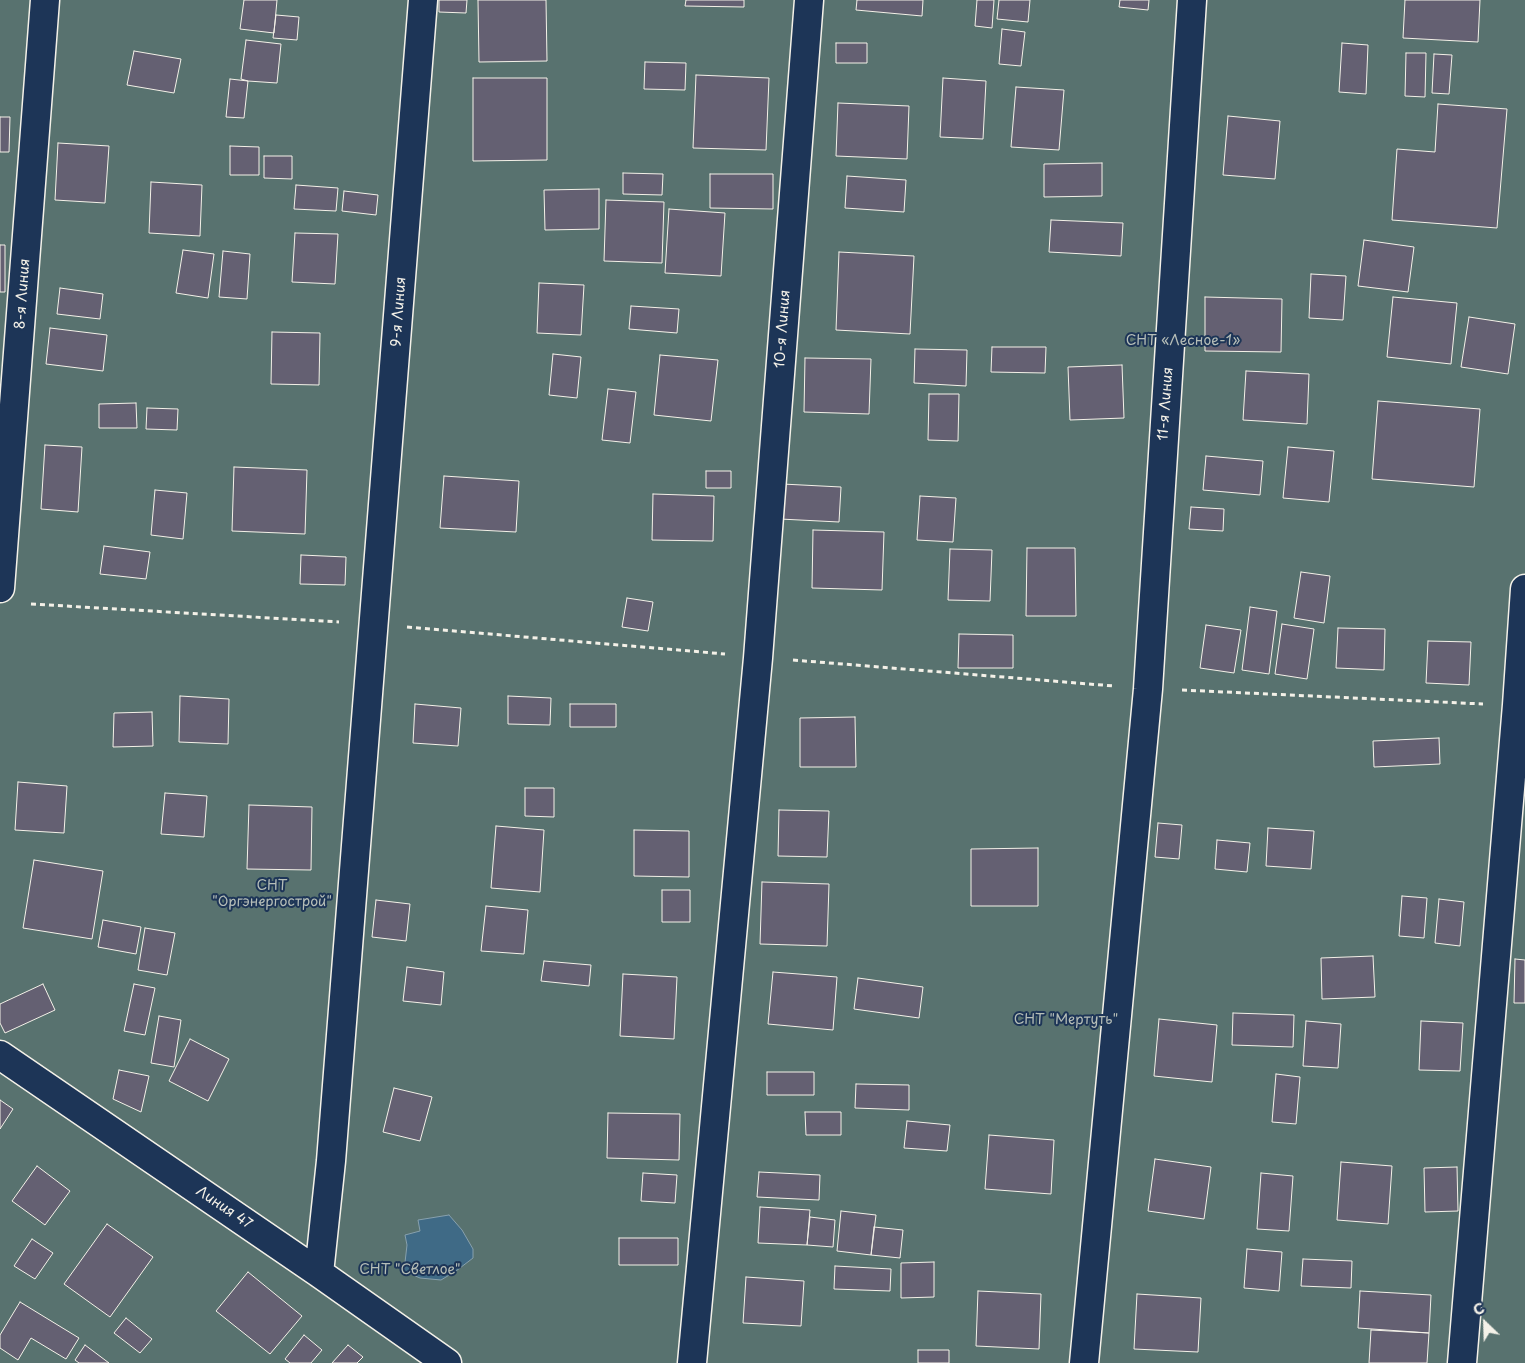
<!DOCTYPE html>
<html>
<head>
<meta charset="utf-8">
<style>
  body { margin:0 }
  #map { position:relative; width:1525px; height:1363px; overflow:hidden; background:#1d3557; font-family:"Playpen Sans",sans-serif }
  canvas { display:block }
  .north { position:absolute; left:1460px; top:1298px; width:50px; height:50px; -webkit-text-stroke:4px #1d3557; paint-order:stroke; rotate:336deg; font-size:14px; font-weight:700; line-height:20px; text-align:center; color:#f4f1e8 }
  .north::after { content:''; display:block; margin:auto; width:18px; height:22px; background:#f4f1e8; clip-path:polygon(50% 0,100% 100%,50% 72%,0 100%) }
</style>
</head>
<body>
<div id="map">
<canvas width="1525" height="1363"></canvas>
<div class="north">С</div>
</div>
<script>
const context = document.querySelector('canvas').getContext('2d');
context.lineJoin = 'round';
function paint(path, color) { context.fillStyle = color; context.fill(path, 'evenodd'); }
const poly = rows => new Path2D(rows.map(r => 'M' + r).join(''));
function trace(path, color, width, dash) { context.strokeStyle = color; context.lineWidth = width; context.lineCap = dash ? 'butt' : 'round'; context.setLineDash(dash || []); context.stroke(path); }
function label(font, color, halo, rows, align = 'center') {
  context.font = font + ' "Playpen Sans",sans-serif'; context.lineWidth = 4; context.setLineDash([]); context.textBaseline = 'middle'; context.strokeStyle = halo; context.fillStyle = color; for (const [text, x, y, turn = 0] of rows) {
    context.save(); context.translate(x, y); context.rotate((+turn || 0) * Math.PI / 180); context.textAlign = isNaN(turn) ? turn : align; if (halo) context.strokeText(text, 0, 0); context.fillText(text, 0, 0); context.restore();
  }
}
paint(poly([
  [0,0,1525,0,1525,1363,0,1363]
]), '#58726f');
const water = poly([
  [449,1215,462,1230,473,1249,473,1258,456,1271,441,1280,420,1278,404,1271,407,1245,405,1235,420,1231,418,1220,449,1215]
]);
paint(water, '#3f6a86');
trace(water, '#87a0ad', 1);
const building = poly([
  [244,0,277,0,274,33,240,29,244,0],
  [439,0,467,0,466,13,439,12,439,0],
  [478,0,546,0,547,61,479,62,478,0],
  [686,0,744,0,744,7,685,6,686,0],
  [857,0,923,0,922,16,856,10,857,0],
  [977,0,994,0,992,28,975,26,977,0],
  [999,0,1030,0,1028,22,997,19,999,0],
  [1120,0,1149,0,1148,10,1119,7,1120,0],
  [1405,0,1480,0,1478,42,1403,38,1405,0],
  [276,15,299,17,297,40,273,38,276,15],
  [1002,29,1025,32,1021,66,999,64,1002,29],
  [246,40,281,44,277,83,248,81,241,79,246,40],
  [836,43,867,43,867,63,836,63,836,43],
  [1342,43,1368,45,1366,94,1339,92,1342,43],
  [134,51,181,59,174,93,127,85,134,51],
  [1406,53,1426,53,1425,97,1405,96,1406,53],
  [1434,54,1452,55,1449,94,1432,93,1434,54],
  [645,62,686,63,685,90,644,89,645,62],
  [696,75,769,78,766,150,693,148,696,75],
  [473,78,547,78,547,160,473,161,473,78],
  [943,78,986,81,983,139,940,137,943,78],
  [230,79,248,81,244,118,226,117,230,79],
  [1016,87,1064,90,1059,150,1011,147,1016,87],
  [838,103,909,106,907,159,836,156,838,103],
  [1438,104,1507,109,1497,228,1392,220,1397,149,1435,152,1438,104],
  [1228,116,1280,121,1275,179,1223,175,1228,116],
  [0,117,10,117,9,152,0,152,0,117],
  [58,143,109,146,105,203,55,200,58,143],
  [230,146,259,147,259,175,230,175,230,146],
  [264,156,292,156,292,179,264,178,264,156],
  [1102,163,1102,196,1044,197,1044,164,1102,163],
  [623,173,663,174,662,195,623,194,623,173],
  [710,174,773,174,773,209,710,208,710,174],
  [847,176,906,180,904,212,845,208,847,176],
  [151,182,202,185,200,236,149,233,151,182],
  [296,185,338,188,336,211,294,209,296,185],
  [599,189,599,229,545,230,544,190,599,189],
  [344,191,378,195,376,215,342,211,344,191],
  [606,200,664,202,662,263,604,261,606,200],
  [669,209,725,213,721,276,665,273,669,209],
  [1051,220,1123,223,1121,256,1049,252,1051,220],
  [295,233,338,234,335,284,292,282,295,233],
  [1364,240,1414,247,1408,292,1358,286,1364,240],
  [0,245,5,245,5,292,0,292,0,245],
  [183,250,214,254,208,298,176,293,183,250],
  [223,251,250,254,247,299,219,297,223,251],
  [839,252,914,256,910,334,836,330,839,252],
  [1311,274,1346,276,1343,320,1309,318,1311,274],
  [539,283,584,285,581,335,537,333,539,283],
  [60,288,103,294,100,319,57,314,60,288],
  [1205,297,1282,299,1281,352,1205,351,1205,297],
  [1393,297,1457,303,1451,364,1387,357,1393,297],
  [631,306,679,309,677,333,629,329,631,306],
  [1469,317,1515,324,1508,374,1461,367,1469,317],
  [50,328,107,335,103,371,46,364,50,328],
  [272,332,320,333,319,385,271,384,272,332],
  [992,347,1046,347,1045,373,991,372,992,347],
  [915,349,967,350,966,386,914,383,915,349],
  [553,354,581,357,577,398,549,395,553,354],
  [660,355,718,360,711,421,654,415,660,355],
  [805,358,871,359,869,414,804,412,805,358],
  [1122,365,1124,418,1070,420,1068,367,1122,365],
  [1246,371,1309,374,1307,424,1243,420,1246,371],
  [608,389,636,392,630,443,602,440,608,389],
  [929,394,959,394,958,441,928,440,929,394],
  [1378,401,1480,409,1474,487,1372,479,1378,401],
  [136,403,137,428,99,428,99,404,136,403],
  [147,408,178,409,177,430,146,429,147,408],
  [45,445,82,447,78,512,41,509,45,445],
  [1288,447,1334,451,1329,502,1283,498,1288,447],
  [1206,456,1263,461,1260,495,1203,490,1206,456],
  [234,467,307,470,305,534,232,531,234,467],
  [706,471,731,471,731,488,706,488,706,471],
  [444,476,519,481,516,532,440,528,444,476],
  [782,484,841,487,839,522,780,519,782,484],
  [155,490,187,493,183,539,151,535,155,490],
  [653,494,714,496,713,541,652,540,653,494],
  [920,496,956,498,953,542,917,540,920,496],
  [1191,507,1224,509,1223,531,1189,529,1191,507],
  [813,530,884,532,882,590,812,588,813,530],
  [104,546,150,552,146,579,100,574,104,546],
  [1027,548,1075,548,1076,616,1026,616,1027,548],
  [950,549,992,550,990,601,948,600,950,549],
  [301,555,346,557,345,585,300,584,301,555],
  [1301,572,1330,576,1324,623,1294,618,1301,572],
  [627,598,653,602,648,631,622,627,627,598],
  [1250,607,1277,611,1269,674,1242,670,1250,607],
  [1282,624,1314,629,1307,679,1275,674,1282,624],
  [1206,625,1241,630,1234,673,1200,668,1206,625],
  [1338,628,1385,629,1384,670,1336,668,1338,628],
  [959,634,1013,635,1013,668,958,668,959,634],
  [1428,641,1471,642,1469,685,1426,683,1428,641],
  [180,696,229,699,228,744,179,742,180,696],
  [508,696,551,698,550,725,508,724,508,696],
  [415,704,461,708,458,746,413,743,415,704],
  [570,704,616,704,616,727,570,727,570,704],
  [152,712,153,746,113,747,114,713,152,712],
  [855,717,856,767,800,767,800,718,855,717],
  [1439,738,1440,764,1374,767,1373,741,1439,738],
  [18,782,67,786,64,833,15,830,18,782],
  [525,788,554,788,554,817,525,816,525,788],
  [165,793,207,796,204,837,161,834,165,793],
  [249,805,312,807,311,870,247,869,249,805],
  [779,810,829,811,827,857,778,856,779,810],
  [1158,823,1182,825,1179,859,1155,857,1158,823],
  [496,826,544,830,540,892,491,888,496,826],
  [1268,828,1314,831,1311,869,1266,866,1268,828],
  [634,830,689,831,689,877,634,876,634,830],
  [1217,840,1250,843,1247,872,1215,869,1217,840],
  [1038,848,1038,906,971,906,971,849,1038,848],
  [34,860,103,871,92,939,23,928,34,860],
  [762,882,829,884,827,946,760,944,762,882],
  [662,890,690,890,690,922,662,922,662,890],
  [1402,896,1427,898,1424,938,1399,936,1402,896],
  [1439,899,1464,902,1460,946,1435,943,1439,899],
  [376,900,410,904,406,941,372,937,376,900],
  [486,906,528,910,524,954,481,951,486,906],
  [103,920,141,927,136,954,98,947,103,920],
  [145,928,175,933,167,975,138,970,145,928],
  [1373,956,1375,997,1322,999,1321,958,1373,956],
  [1515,959,1525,960,1525,1003,1514,1003,1515,959],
  [544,961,591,965,589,986,541,981,544,961],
  [407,967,444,972,441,1005,403,1001,407,967],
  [773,972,837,977,833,1030,768,1024,773,972],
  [623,974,677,977,674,1039,620,1036,623,974],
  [858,978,923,987,919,1018,854,1009,858,978],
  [43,984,55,1010,5,1033,0,1023,0,1004,43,984],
  [134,984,155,988,145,1035,124,1031,134,984],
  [1233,1013,1294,1015,1293,1047,1232,1045,1233,1013],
  [159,1016,181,1020,174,1067,151,1063,159,1016],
  [1159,1019,1217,1025,1212,1082,1154,1076,1159,1019],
  [1306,1021,1341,1024,1338,1068,1303,1066,1306,1021],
  [1421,1021,1463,1023,1460,1071,1419,1070,1421,1021],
  [190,1039,229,1059,208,1101,169,1081,190,1039],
  [119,1070,149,1076,141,1112,113,1099,119,1070],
  [767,1072,814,1072,814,1095,767,1095,767,1072],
  [1276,1074,1300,1077,1296,1124,1272,1122,1276,1074],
  [856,1084,909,1085,909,1110,855,1108,856,1084],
  [394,1088,432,1097,420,1141,383,1132,394,1088],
  [0,1100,13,1109,0,1129,0,1100],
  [805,1112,841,1112,841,1135,806,1135,805,1112],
  [608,1113,680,1114,679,1160,607,1158,608,1113],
  [907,1121,950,1125,947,1151,904,1148,907,1121],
  [989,1135,1054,1140,1051,1194,985,1189,989,1135],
  [1155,1159,1211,1167,1204,1219,1148,1211,1155,1159],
  [1341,1162,1392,1166,1388,1224,1337,1220,1341,1162],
  [37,1166,70,1191,45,1225,12,1201,37,1166],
  [1457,1167,1458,1211,1425,1212,1424,1168,1457,1167],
  [759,1172,820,1175,819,1200,757,1197,759,1172],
  [643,1173,677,1175,675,1203,641,1201,643,1173],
  [1261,1173,1293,1176,1289,1231,1257,1229,1261,1173],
  [760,1207,810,1210,807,1245,758,1243,760,1207],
  [841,1211,876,1215,871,1255,837,1251,841,1211],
  [810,1217,835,1220,833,1247,807,1245,810,1217],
  [107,1224,153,1257,110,1317,64,1284,107,1224],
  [874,1227,903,1230,900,1258,871,1255,874,1227],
  [619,1238,678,1238,678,1265,619,1265,619,1238],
  [32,1239,53,1253,35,1279,14,1266,32,1239],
  [1247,1249,1282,1252,1279,1291,1244,1288,1247,1249],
  [1303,1259,1352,1261,1351,1288,1301,1286,1303,1259],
  [934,1262,934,1297,901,1298,901,1263,934,1262],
  [835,1266,891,1269,890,1291,834,1289,835,1266],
  [248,1272,302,1316,270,1354,216,1311,248,1272],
  [746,1277,804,1281,801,1326,743,1323,746,1277],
  [978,1291,1041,1294,1039,1349,976,1346,978,1291],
  [1360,1291,1431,1295,1429,1333,1358,1328,1360,1291],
  [1137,1294,1201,1298,1198,1352,1134,1349,1137,1294],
  [20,1302,79,1338,66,1359,31,1338,18,1360,0,1348,0,1335,20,1302],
  [126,1318,152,1339,140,1353,114,1333,126,1318],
  [1371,1330,1429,1333,1427,1363,1369,1363,1371,1330],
  [304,1335,322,1350,311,1363,290,1363,285,1359,304,1335],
  [85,1345,109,1363,79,1363,75,1360,85,1345],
  [348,1345,363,1357,357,1363,332,1363,348,1345],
  [918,1350,949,1350,949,1363,918,1363,918,1350]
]);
paint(building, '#646072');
trace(building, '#f4f1e8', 1);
const minor = poly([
  [0,588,45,0],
  [0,1055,319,1273,447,1363],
  [319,1273,331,1161,423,0],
  [692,1363,758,658,809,0],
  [1084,1363,1148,689,1192,0],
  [1462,1363,1517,705,1525,589]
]);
trace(minor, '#f4f1e8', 31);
trace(poly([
  [31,604,339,622],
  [407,627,725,654],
  [793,660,1114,686],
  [1182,690,1483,704]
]), '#f4f1e8', 3, [5, 4]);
trace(minor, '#1d3557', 28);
label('14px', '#f4f1e8', '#1d3557', [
  ["8-я Линия",23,294,-86],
  ["9-я Линия",399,312,-86],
  ["10-я Линия",783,329,-86],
  ["11-я Линия",1166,404,-86],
  ["Линия 47",224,1208,34]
]);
label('14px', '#b6beb8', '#1d3557', [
  ["СНТ «Лесное-1»",1183,341],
  ["СНТ",272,886],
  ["\"Оргэнергострой\"",272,902],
  ["СНТ \"Мертуть\"",1066,1020],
  ["СНТ \"Светлое\"",410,1270]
]);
</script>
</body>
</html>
